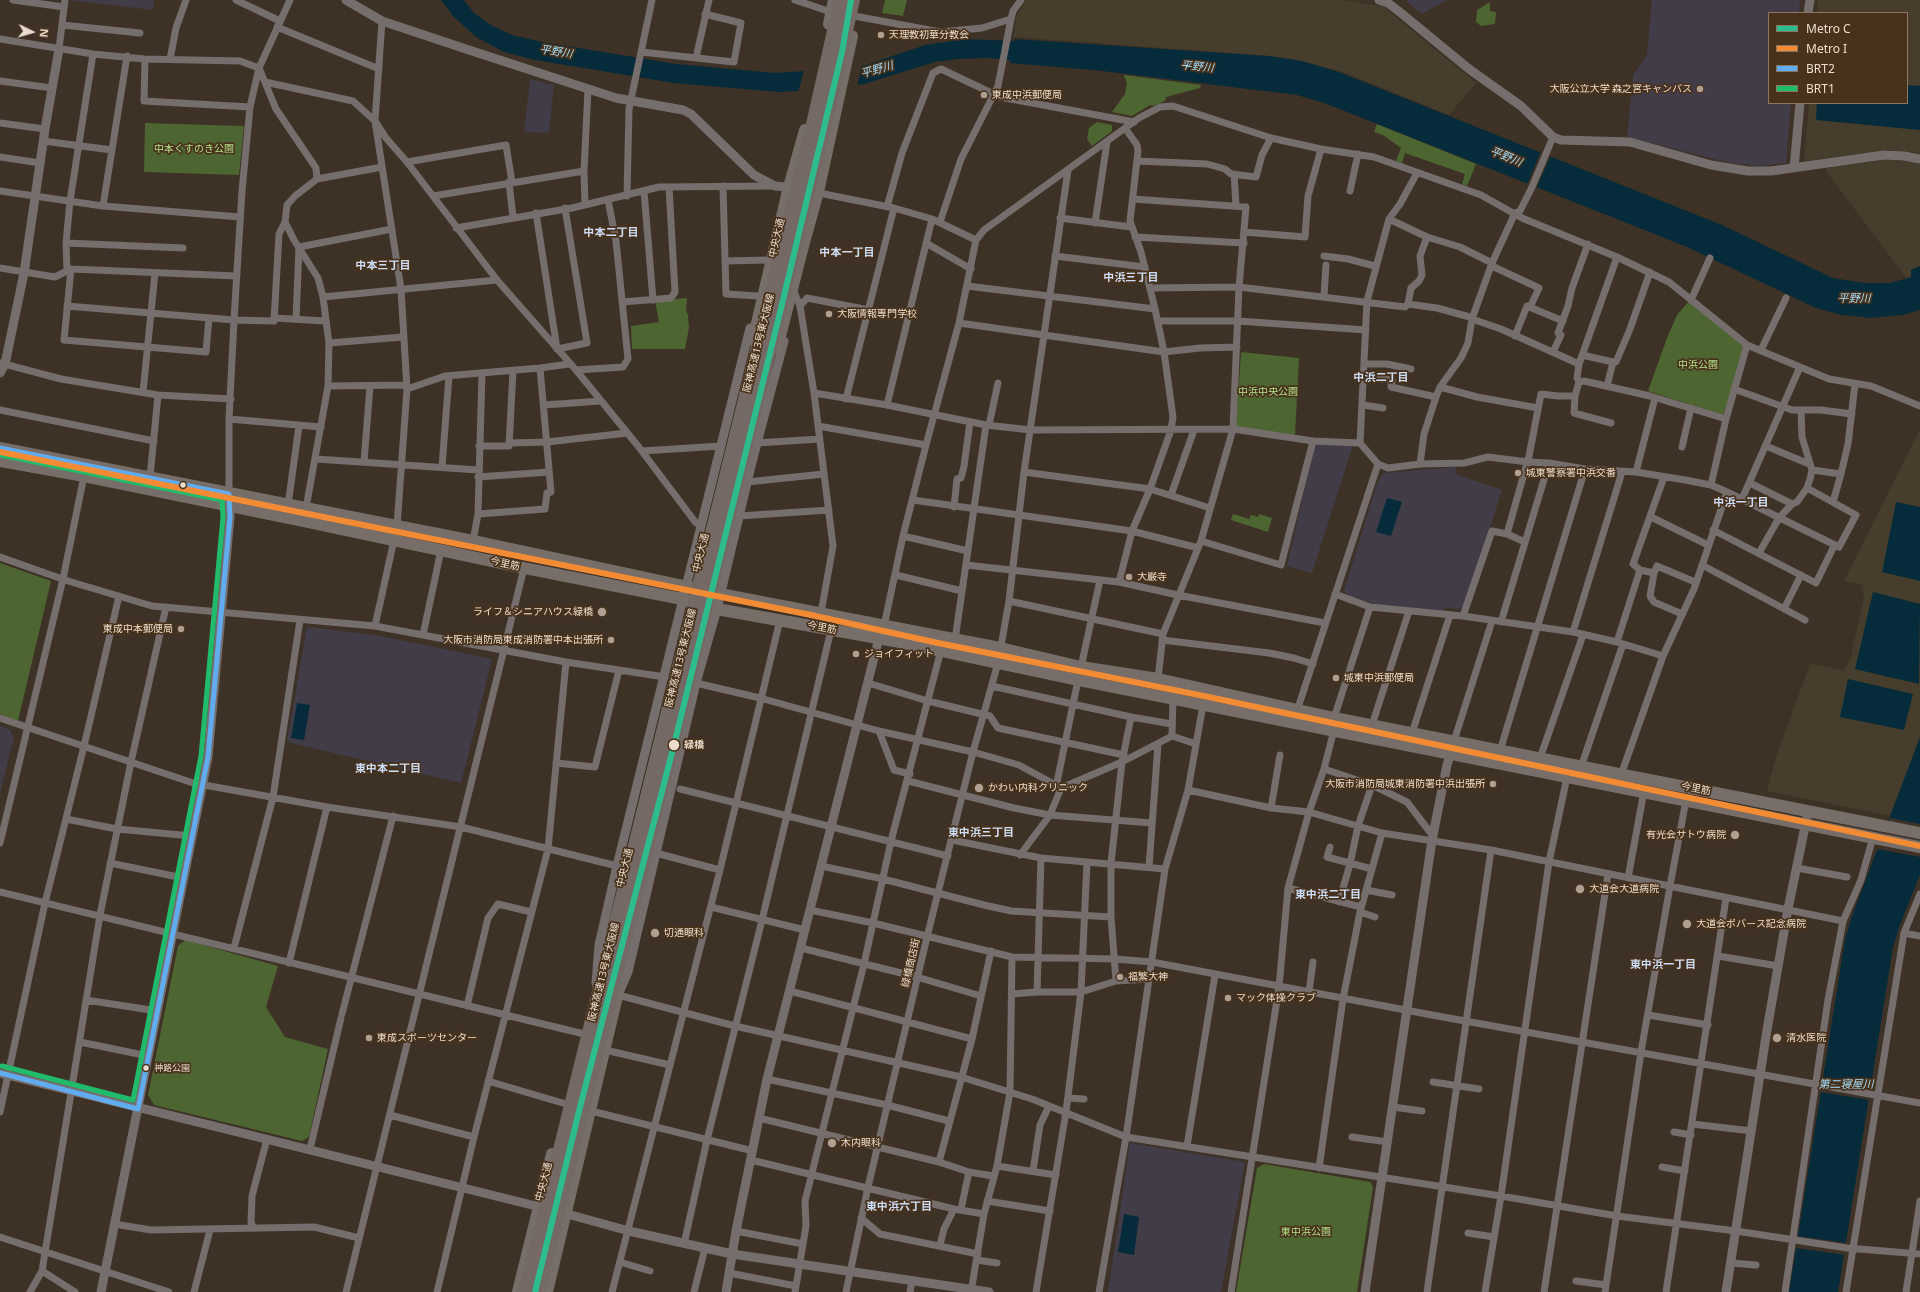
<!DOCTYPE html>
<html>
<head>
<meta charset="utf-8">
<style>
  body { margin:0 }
  #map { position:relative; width:1920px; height:1292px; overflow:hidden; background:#3e3226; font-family:"Noto Sans",sans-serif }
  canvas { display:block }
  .legend { position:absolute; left:1768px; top:12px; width:140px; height:92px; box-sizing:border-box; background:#49321b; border:1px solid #8a7663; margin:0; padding:5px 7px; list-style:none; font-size:12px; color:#ebdcce }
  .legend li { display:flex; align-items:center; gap:8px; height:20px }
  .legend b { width:20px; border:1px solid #8a7663 }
  .north { position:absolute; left:12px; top:12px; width:40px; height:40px; -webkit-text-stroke:3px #49321b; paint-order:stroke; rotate:95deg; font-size:11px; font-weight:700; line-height:16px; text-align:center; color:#ebdcce }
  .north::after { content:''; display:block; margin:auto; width:14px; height:18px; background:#ebdcce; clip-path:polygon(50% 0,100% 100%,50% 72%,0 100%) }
</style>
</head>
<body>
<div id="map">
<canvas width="1920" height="1292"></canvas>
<ul class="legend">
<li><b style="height:5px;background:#2dbd8c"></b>Metro C</li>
<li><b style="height:5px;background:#f28b34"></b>Metro I</li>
<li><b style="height:5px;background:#60acee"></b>BRT2</li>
<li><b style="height:5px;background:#20bc6c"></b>BRT1</li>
</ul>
<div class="north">N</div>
</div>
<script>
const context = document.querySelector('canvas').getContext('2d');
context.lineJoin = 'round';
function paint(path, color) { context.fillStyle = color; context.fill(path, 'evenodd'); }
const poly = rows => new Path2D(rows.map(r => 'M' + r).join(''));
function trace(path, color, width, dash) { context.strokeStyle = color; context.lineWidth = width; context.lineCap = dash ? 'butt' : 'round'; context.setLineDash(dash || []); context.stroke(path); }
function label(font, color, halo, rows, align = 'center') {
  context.font = font + ' "Noto Sans","Noto Sans JP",sans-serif'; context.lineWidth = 3.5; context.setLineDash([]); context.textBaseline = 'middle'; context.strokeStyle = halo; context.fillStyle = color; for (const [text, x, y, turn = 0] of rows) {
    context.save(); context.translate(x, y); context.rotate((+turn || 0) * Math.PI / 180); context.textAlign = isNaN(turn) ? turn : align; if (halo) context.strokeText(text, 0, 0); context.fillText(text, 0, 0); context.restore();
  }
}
paint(poly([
  [1026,0,1342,0,1380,6,1384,7,1476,83,1449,115,1340,71,1292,59,1270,56,1015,37,1013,36,1017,16],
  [1818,0,1920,0,1920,153,1887,150,1804,161,1809,103,1907,103,1907,13,1817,13],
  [1885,160,1906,161,1920,164,1920,266,1911,270,1911,277,1907,279,1826,171,1827,168],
  [1920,429,1920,737,1891,816,1767,791,1776,757,1810,664,1843,670,1850,661,1864,597,1861,584,1844,581]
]), '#463d2c');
paint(poly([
  [69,0,154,0,153,10],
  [1408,0,1447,0,1422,14,1406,1],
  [1652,0,1800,0,1799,13,1769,13,1769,103,1791,103,1786,163,1760,166,1730,163,1627,137,1633,75,1647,55],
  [530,79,554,85,549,133,524,132],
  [1315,444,1353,445,1312,573,1287,566],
  [1456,467,1455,474,1502,490,1464,609,1445,608,1444,611,1374,604,1348,596,1344,591,1378,481,1383,473],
  [307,627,376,635,492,659,461,783,287,742],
  [0,726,10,730,14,737,0,794],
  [1130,1143,1245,1162,1221,1292,1108,1292]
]), '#423b48');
paint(poly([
  [885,0,907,0,903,16,882,13],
  [1490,2,1490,11,1496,12,1495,24,1481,26,1476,22,1477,10],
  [1124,75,1201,85,1200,88,1166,97,1165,101,1153,106,1150,105,1132,116,1112,112,1125,94,1127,83],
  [1097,122,1112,125,1112,131,1092,146,1087,139,1089,128],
  [145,123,244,126,239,175,144,172],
  [1377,124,1476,164,1467,186,1462,184,1465,174,1405,153,1402,163,1396,161,1401,148,1383,135,1374,132],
  [687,298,686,311,688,315,689,328,685,349,632,349,631,326,659,322,655,301],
  [1689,301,1743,346,1733,388,1723,415,1648,391,1667,338,1677,315],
  [1241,352,1299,358,1295,435,1238,428,1236,426],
  [1233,514,1249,519,1251,515,1258,517,1259,514,1272,518,1268,532,1231,520],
  [0,563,51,581,18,721,0,714],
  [185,940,278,966,266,1007,285,1037,328,1049,309,1137,302,1141,154,1105,148,1095,178,946],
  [1264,1164,1370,1182,1373,1187,1357,1292,1236,1292,1257,1168]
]), '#4d6531');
paint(poly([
  [441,0,464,0,474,13,491,25,512,35,542,42,676,64,775,73,851,68,866,65,925,45,966,39,1014,41,1015,39,1269,56,1302,61,1339,72,1722,225,1833,278,1864,283,1890,283,1911,277,1911,270,1920,266,1920,310,1902,315,1871,318,1842,315,1816,308,1687,247,1327,104,1297,95,1094,70,1010,63,1010,60,987,58,958,59,935,62,864,84,798,91,779,92,674,83,535,60,504,52,476,37,454,17],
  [1907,85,1920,86,1920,130,1816,120,1817,103,1907,103],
  [1387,498,1402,502,1391,536,1376,532],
  [1896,502,1920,507,1920,581,1882,572],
  [1873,592,1920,604,1919,684,1855,669],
  [1848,679,1913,694,1904,730,1840,717],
  [297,703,310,705,304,740,291,738],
  [1920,737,1920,875,1900,925,1893,947,1838,1292,1789,1292,1845,939,1852,916],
  [1124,1214,1139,1217,1134,1255,1118,1252]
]), '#062b3a');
paint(poly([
  [862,64,857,87,798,93,804,70],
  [1541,151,1551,155,1536,189,1527,185],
  [1890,818,1920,824,1920,857,1877,849],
  [1822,1080,1872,1088,1870,1100,1820,1092],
  [1797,1236,1847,1243,1846,1255,1795,1248]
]), '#3e3226');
trace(poly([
  [13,0,64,7],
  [236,0,280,21],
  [795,0,834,13],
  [849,15,940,32,982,28,1011,19],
  [382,21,375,121,401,289,407,389,397,526],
  [62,25,140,33],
  [277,27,379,69],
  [0,39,93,54,145,59,240,61,259,68,276,109,316,168,317,179,295,196,287,205,285,222,279,234,274,321,234,320,67,306],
  [59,49,65,0],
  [641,52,734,62,741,23,705,14],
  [696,58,709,0],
  [145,59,144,101,250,107],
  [170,59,176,28,186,0],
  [0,81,52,88],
  [265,82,353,101,375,121,386,138,407,162,497,280,576,370,638,446,696,523,702,523],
  [0,123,45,129],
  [1125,128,1137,145,1138,151,1130,221,1141,252,1155,309,1164,352,1173,417,1171,430,1150,489,1132,531,1119,582,1178,595,1325,623],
  [43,141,112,150],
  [0,157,40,163],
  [1138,161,1207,164,1225,169,1231,174,1256,177,1262,155,1271,138],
  [407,162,506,145,512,182],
  [1417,173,1400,204,1389,219,1367,301,1360,443,1378,464,1388,468,1420,464,1464,463,1488,457,1528,462,1549,463,1585,469,1636,472,1685,480,1711,485,1727,492,1839,547,1856,515,1807,488],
  [1234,174,1236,205],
  [317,179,382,167],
  [509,182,513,217],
  [723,186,726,294,758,296],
  [0,191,103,206,240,217],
  [644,191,653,300],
  [1350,191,1358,154],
  [814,192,894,208,932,219,976,240],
  [433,196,584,171],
  [627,196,629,109,652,0],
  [1133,199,1246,207,1239,287,1233,429,1201,541,1163,634,1158,679],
  [585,205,584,171,588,89],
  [103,206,127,56],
  [887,207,902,153,933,73,941,69,1000,97,1134,122],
  [536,213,557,349,587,343,565,208],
  [1060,218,1131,227],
  [1389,219,1427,237,1460,247,1492,263,1494,267,1539,288,1530,307],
  [285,222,294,240,318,278,323,297,329,343,328,386,306,508],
  [940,222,961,159,998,86,1011,19,1013,11,1021,0],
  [1095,223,1107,142],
  [456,228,572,208,659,187,773,186],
  [1244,232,1305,237,1308,196,1321,149],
  [1135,237,1244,243],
  [66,243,183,248],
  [926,243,971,269],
  [1055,256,1145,267],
  [1324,256,1348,259,1375,266],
  [725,261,767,260],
  [0,268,55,277,71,269,236,276],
  [71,269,64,340,206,352,209,318],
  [67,270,66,243,70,201,93,54],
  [967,286,1155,309],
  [1150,288,1239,287,1405,307,1408,304,1437,308,1470,317,1472,319,1501,329,1579,364],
  [795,294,800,306,814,393,833,546,821,613],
  [1324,296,1326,265],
  [323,297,497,280],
  [1691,300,1710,258],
  [622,302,671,298,675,292,669,187],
  [1408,304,1411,288,1419,281,1422,275,1420,256,1427,237],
  [800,306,807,298,869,310],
  [274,318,325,321],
  [296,319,299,247,392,229],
  [1158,321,1238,321,1366,330],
  [959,323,1164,352,1200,348,1237,347],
  [1515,336,1527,306,1563,321],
  [329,343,403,337],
  [1761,350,1786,298],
  [1553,352,1561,335,1558,333,1568,306,1572,288,1588,244],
  [1582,355,1613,362],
  [0,363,61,379,158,395,231,399],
  [1365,364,1387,364,1411,369],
  [576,370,623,367,628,359,616,241,608,200],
  [1364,377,1392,380,1391,387,1436,397],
  [1579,382,1584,381,1650,396,1726,419],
  [328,386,406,385],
  [1607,386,1613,362,1616,362,1630,329,1650,272],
  [1440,387,1477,397,1538,408],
  [407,389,445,376,540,368,569,364],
  [1734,389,1792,410,1821,410,1852,414],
  [143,392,155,273],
  [814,393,887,405,986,425,1031,430,1233,429,1313,441,1360,443],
  [846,399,894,208],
  [544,405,601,401],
  [887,405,932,219],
  [1363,405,1383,408],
  [0,410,154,441],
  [229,419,321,427],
  [1611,423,1574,413,1575,396,1579,382,1577,378,1579,364,1617,257],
  [989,425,998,383],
  [818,426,926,445],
  [510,443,547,442,627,433],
  [757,443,820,439],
  [479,446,509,446,513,371],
  [1766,446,1809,464],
  [1682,447,1691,408],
  [642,451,721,446],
  [316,459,478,470],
  [364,462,370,386],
  [1420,464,1424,434,1436,397,1440,387,1461,358,1468,343,1472,319,1492,263,1515,213,1520,211,1532,187,1553,137],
  [442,467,449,376],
  [1812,470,1841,474,1848,444,1855,384],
  [1024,472,1150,489,1210,508],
  [1636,472,1655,398],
  [150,477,158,395],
  [478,477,549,472],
  [747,482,824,474],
  [1750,483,1792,504],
  [1711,485,1726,419,1747,345],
  [229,494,229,419,234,320,242,191,250,107,259,68,290,0],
  [1171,495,1194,430],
  [1742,499,1800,367],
  [913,500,1132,531,1198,548],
  [1833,502,1841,474],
  [288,505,299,426],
  [954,507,957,479,961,478,964,466,970,422],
  [478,514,545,509,547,493,551,492,540,368],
  [739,516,829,510],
  [1651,517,1708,545],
  [1713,530,1816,583,1834,546],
  [1507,534,1529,456,1541,394,1558,396,1575,396],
  [903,536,968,551],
  [473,541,478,514,482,374],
  [1201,541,1281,565,1313,441],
  [1759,553,1779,518,1792,504,1797,502,1807,488,1810,479,1812,470,1802,437,1801,411],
  [0,557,68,581,152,606,375,626,566,662,665,677],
  [966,565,1119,582],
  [1702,565,1805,620],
  [1640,570,1654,573,1657,566,1695,582],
  [1654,573,1650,596,1654,602,1682,614],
  [896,575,962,591],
  [1335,594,1370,607,1463,616,1573,632,1617,642,1663,656],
  [1009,601,1163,634],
  [1784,609,1801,575],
  [1463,616,1492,531,1507,534,1525,542],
  [1501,622,1549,463],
  [375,626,394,540],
  [1573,632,1622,472],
  [423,635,441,550],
  [879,638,884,626,903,536,926,445,959,323,976,240,984,230,1139,118,1160,107,1173,106,1271,138,1321,149,1374,157,1481,195,1522,218,1617,257,1669,282,1747,345,1829,379,1871,386,1920,406],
  [955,640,986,425],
  [1162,640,1269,653,1294,658,1313,664],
  [1617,642,1640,570,1633,564,1664,477],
  [1081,667,1100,580],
  [696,683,760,698,879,731,973,752,1019,765,1061,788,1122,762,1172,736,1196,744],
  [868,683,928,701,990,716,998,728,1124,755],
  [992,686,1131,717,1172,724],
  [0,718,193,783,327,807,461,827,617,866],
  [1293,723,1378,464],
  [1372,725,1409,611],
  [879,731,894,770,910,774],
  [1412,733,1450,615],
  [1172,736,1173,698],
  [1454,741,1492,621],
  [1500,751,1585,469],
  [1540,758,1583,635],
  [556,763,595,767,619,670],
  [1581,767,1623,644],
  [1324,769,1372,785,1407,802,1433,836],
  [1621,775,1663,656,1694,589,1727,492],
  [908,781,1014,808,1050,815,1152,823],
  [1056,787,1078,680],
  [680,789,948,856],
  [1188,790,1271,808,1309,812,1382,833,1491,850,1843,921],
  [1271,808,1280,755],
  [66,819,117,829,192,836],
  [952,840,1041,858,1165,869],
  [0,843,63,579,84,476],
  [1330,847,1327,857,1372,869],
  [656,853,720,870],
  [1020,855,1050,815,1061,788],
  [110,863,183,878],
  [821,866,883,879,984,905,1011,911,1111,917],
  [1149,867,1158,744],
  [1797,868,1847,877],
  [1628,878,1644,791],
  [1288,888,1361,907],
  [1366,890,1392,895],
  [0,892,584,1034],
  [1339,902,1350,864,1358,826,1372,785],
  [711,907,805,930],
  [810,910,873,923,1012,957,1115,959,1152,962,1432,1015,1920,1103],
  [1360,912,1375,917],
  [1904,933,1920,936],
  [234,948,273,797,300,620],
  [801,948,917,977,981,996],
  [1718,956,1778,966],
  [289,963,327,807],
  [1116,981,1111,917,1111,863,1122,762,1131,717],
  [790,991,972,1039],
  [1037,992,1041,858],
  [1309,992,1313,962],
  [1012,994,1037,992,1081,992,1116,981,1148,979],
  [618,995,735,1026,961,1077,1032,1099,1126,1137,1501,1196,1617,1216,1736,1231,1847,1248,1920,1254],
  [86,1000,157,1011],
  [467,1006,488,918,498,904,531,912],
  [342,1014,393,816],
  [1648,1015,1708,1025],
  [80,1042,148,1056],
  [605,1050,670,1065],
  [767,1079,887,1105,949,1121],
  [488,1081,566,1104],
  [1433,1082,1479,1089],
  [1068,1098,1084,1099],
  [1393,1107,1422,1111],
  [591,1111,753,1151],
  [0,1112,45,903,84,746,119,596],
  [390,1115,474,1137],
  [759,1118,939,1162,969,1172,993,1176],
  [1692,1124,1752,1131],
  [1674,1132,1691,1135],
  [1352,1137,1388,1142],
  [1187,1146,1215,975],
  [310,1149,341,1018],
  [751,1160,954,1209,984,1214],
  [939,1162,972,1039,991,951],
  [997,1166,1056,1175],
  [1662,1167,1685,1171],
  [1319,1168,1343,999,1360,912,1382,833],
  [1033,1171,1040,1125,1049,1106],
  [987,1201,1050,1211],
  [961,1209,969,1172],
  [861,1218,880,1234,978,1254],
  [114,1224,151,1230,314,1227,359,1238],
  [254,1228,251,1223,252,1196,267,1139],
  [736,1231,803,1244],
  [1468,1233,1494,1237],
  [0,1237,169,1292],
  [684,1244,707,1140,762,920,831,630],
  [940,1245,944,1229,954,1209],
  [977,1260,997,1263],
  [620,1262,650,1271],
  [1731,1263,1756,1265],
  [42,1271,75,1292],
  [729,1273,796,1286],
  [1576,1281,1606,1285],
  [30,1292,42,1271,100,915,131,762,166,607],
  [194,1292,210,1230],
  [346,1292,524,568],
  [437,1292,474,1137,548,849,566,662],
  [612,1292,720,870,780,620],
  [694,1292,705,1248],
  [795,1292,806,1226,805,1201,864,964,891,841,941,650],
  [846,1292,868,1187,927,937,973,752,998,663,1009,601,1024,472,1068,170],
  [910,1292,912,1280],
  [971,1292,984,1214,997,1166,1010,1092,1012,957],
  [1036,1292,1066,1112,1081,992,1087,862],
  [1099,1292,1126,1137,1165,869,1188,790,1203,705],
  [1231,1292,1279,987,1288,888,1309,812,1324,769,1334,730,1334,718,1370,607],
  [1427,1292,1491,850],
  [1485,1292,1501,1196,1549,862,1567,777],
  [1544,1292,1608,874],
  [1605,1292,1641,1052,1670,886,1686,800],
  [1666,1292,1726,898],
  [1785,1292,1828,1000,1843,921,1861,880,1873,837],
  [1846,1292,1904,933,1920,894],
  [1906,1292,1920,1201]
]), '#756e6d', 7);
trace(poly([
  [346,0,382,21,466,49,616,98,683,110,691,114,754,175,775,186,789,187,786,193],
  [1379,0,1388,3,1401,13,1469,69,1521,106,1553,137,1561,140,1630,142,1711,165,1748,171,1771,171,1884,155,1904,156,1920,159],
  [1808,13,1810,0],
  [1794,168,1800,103],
  [0,373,5,364,24,273,45,129,59,49],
  [596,983,599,945,617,866,750,328],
  [618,995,628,972,696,683,717,609,752,462,784,341],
  [0,1073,544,1208],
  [560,1212,629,1231,732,1254,989,1292],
  [101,1292,208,757,230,517,229,500],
  [726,1292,736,1231,767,1079,879,638],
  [1365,1292,1432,840,1447,765,1452,749],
  [1726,1292,1767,1030,1788,909,1808,812]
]), '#756e6d', 9);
trace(poly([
  [829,24,834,0],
  [776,242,789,187,805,130],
  [802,250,818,192,852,36],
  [0,448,473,541,721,594,1000,648,1081,667,1158,679,1334,718,1920,833],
  [0,461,84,476,304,521,524,568,682,599,717,609,894,641,1078,680,1920,847],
  [518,1292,552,1154],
  [547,1292,618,992]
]), '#776e69', 12);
trace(poly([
  [753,340,776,242],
  [777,348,802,250]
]), '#776e69', 12);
trace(poly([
  [525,1292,814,120,841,0],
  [538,1292,825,123,853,0]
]), '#746964', 14);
trace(poly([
  [0,448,229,494,230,517,208,757,138,1109,0,1073]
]), '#60acee', 5);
trace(poly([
  [0,455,222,500,223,517,201,756,133,1100,2,1066]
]), '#20bc6c', 5);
trace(poly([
  [535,1292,580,1107,674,745,784,296,842,52,851,0]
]), '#2dbd8c', 6);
trace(poly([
  [0,452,811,615,938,643,1199,695,1920,846]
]), '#f28b34', 6);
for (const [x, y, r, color] of [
  [881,35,4,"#aea093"],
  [1700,89,4,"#aea093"],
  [984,95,4,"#aea093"],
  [829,314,4,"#aea093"],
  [1518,473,4,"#aea093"],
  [183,485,3.5,"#ebdcce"],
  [1129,577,4,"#aea093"],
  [602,612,5,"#aea093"],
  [181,629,4,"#aea093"],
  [611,640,4,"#aea093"],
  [856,654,4,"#aea093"],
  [1336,678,4,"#aea093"],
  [674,745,6,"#ebdcce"],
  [1493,784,4,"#aea093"],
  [979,788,5,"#aea093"],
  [1735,835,5,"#aea093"],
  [1580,889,5,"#aea093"],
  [1687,924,5,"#aea093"],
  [655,933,5,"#aea093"],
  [1120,977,4,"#aea093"],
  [1228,998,4,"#aea093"],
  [369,1038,4,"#aea093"],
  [1777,1038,5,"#aea093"],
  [146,1068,3.5,"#ebdcce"],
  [832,1143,5,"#aea093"]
]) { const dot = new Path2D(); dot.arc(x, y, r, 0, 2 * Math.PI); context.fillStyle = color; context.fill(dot); trace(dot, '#49321b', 1.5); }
label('9px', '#ebdcce', '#49321b', [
  ["神路公園",154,1068]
], 'left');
label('10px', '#ebdcce', '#49321b', [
  ["天理教初華分教会",889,35],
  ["大阪公立大学 森之宮キャンパス",1692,89,"right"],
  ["東成中浜郵便局",992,95],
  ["大阪情報専門学校",837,314],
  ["城東警察署中浜交番",1526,473],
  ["大巌寺",1137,577],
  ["ライフ＆シニアハウス緑橋",593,612,"right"],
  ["東成中本郵便局",173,629,"right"],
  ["大阪市消防局東成消防署中本出張所",603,640,"right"],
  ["ジョイフィット",864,654],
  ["城東中浜郵便局",1344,678],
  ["大阪市消防局城東消防署中浜出張所",1485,784,"right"],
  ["かわい内科クリニック",988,788],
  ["有光会サトウ病院",1726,835,"right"],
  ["大道会大道病院",1589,889],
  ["大道会ボバース記念病院",1696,924],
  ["切通眼科",664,933],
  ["福繁大神",1128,977],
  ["マック体操クラブ",1236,998],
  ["東成スポーツセンター",377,1038],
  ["清水医院",1786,1038],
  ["木内眼科",841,1143]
], 'left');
label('10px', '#b2e08a', '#49321b', [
  ["中本くすのき公園",194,149],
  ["中浜公園",1698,365],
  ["中浜中央公園",1268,392],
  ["東中浜公園",1306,1232]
]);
label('10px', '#ebdcce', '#49321b', [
  ["中央大通",777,238,-77],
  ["阪神高速13号東大阪線",759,343,-76],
  ["中央大通",701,553,-76],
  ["今里筋",505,564,13],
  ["今里筋",822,628,11],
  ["阪神高速13号東大阪線",681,658,-76],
  ["今里筋",1696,789,11],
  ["中央大通",625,868,-76],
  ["緑橋商店街",911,963,-77],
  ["阪神高速13号東大阪線",604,972,-76],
  ["中央大通",544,1182,-75]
]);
label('bold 10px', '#ebdcce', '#49321b', [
  ["緑橋",684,745]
], 'left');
label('italic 11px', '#a2defc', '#49321b', [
  ["平野川",556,52,9],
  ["平野川",1197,67,6],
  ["平野川",877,70,-16],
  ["平野川",1506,157,22],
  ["平野川",1854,299],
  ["第二寝屋川",1846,1085]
]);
label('bold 11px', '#ccddf7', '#49321b', [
  ["中本二丁目",611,233],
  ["中本一丁目",847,253],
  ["中本三丁目",383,266],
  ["中浜三丁目",1131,278],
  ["中浜二丁目",1381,378],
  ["中浜一丁目",1741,503],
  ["東中本二丁目",388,769],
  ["東中浜三丁目",981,833],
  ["東中浜二丁目",1328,895],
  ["東中浜一丁目",1663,965],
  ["東中浜六丁目",899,1207]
]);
</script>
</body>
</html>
